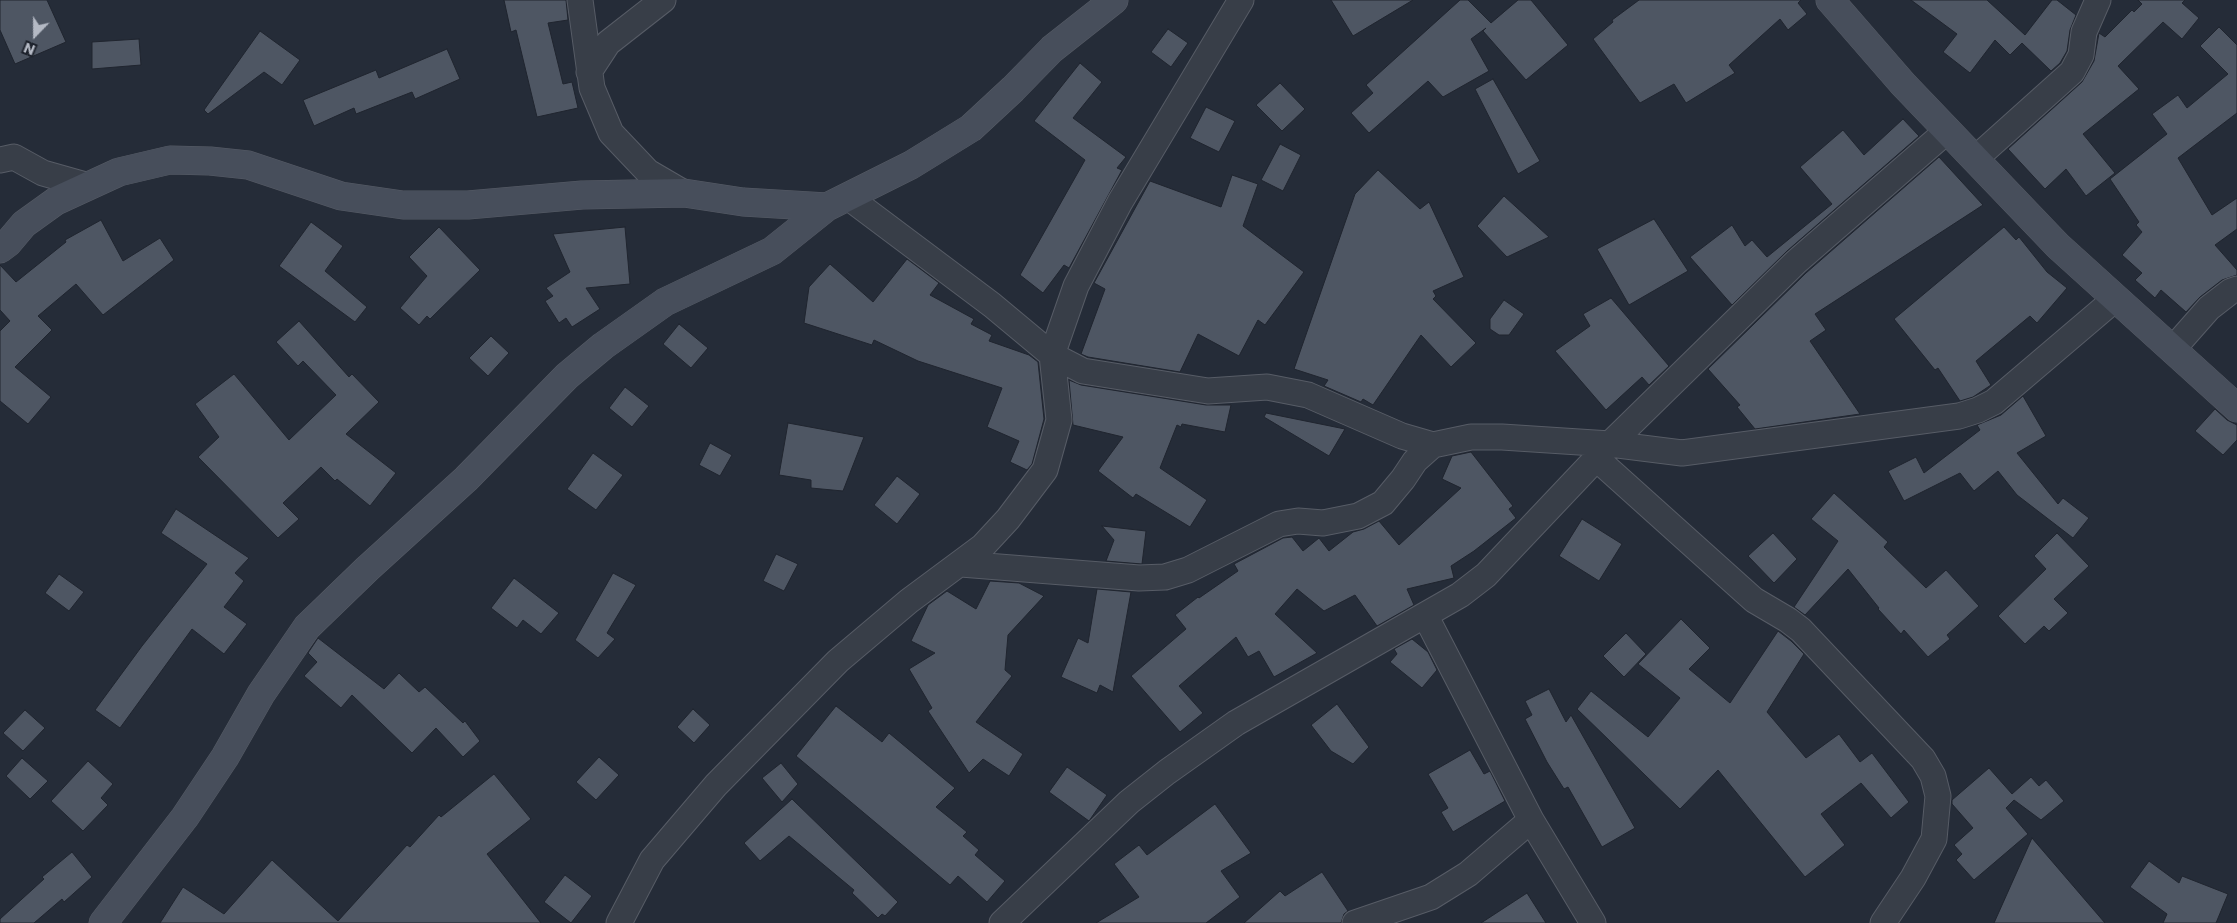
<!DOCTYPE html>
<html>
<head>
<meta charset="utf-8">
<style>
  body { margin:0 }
  #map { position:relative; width:2237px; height:923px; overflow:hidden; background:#252c38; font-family:Poppins,sans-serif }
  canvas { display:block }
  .north { position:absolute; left:10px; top:10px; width:50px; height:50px; -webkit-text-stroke:4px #1e232d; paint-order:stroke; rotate:202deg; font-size:14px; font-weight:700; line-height:20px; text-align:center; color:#b4b9c4 }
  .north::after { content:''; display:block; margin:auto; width:18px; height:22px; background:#b4b9c4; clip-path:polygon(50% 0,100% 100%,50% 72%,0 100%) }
</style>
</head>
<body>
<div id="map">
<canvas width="2237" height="923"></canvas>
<div class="north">N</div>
</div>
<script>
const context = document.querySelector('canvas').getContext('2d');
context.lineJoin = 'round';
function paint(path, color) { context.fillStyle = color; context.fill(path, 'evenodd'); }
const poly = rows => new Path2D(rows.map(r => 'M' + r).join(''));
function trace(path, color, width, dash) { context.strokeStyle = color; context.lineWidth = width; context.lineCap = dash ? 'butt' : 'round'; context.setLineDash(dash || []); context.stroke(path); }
const building = poly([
  [0,0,47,0,66,42,15,64,0,30,0,0],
  [504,0,566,0,568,20,548,23,563,84,572,82,578,108,537,117,516,30,511,32,504,0],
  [1331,0,1413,0,1353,36,1331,0],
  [1460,0,1468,0,1491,23,1518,0,1531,0,1568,45,1526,80,1483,31,1486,28,1471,39,1489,71,1443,97,1428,81,1369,133,1351,113,1373,93,1366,85,1460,0],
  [1639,0,1801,0,1798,3,1807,14,1788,30,1780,19,1729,65,1735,73,1686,103,1674,84,1640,103,1593,39,1613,22,1612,20,1639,0],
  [1911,0,1987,0,2025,35,2052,0,2057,0,2076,15,2070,30,2067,51,2060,63,2051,71,2022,43,2010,55,1995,40,1970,73,1943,52,1957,34,1911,0],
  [2138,0,2185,0,2182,3,2199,18,2182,39,2163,22,2118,66,2139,89,2083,134,2115,173,2086,196,2066,169,2045,189,2008,149,2082,82,2094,61,2099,33,2105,37,2132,10,2134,12,2142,4,2138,0],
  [2219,27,2237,45,2237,113,2178,158,2212,215,2237,198,2237,229,2215,245,2237,270,2237,275,2222,280,2200,297,2186,312,2161,290,2155,298,2135,280,2142,273,2122,255,2142,232,2136,225,2139,222,2110,179,2167,134,2152,114,2178,95,2187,108,2228,74,2200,46,2219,27],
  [1168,29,1188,43,1171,67,1151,52,1168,29],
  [260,31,300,60,282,85,264,72,208,114,204,110,260,31],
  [139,39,141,65,92,69,92,42,139,39],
  [447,49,460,79,415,99,412,92,356,114,354,108,314,126,303,100,376,70,379,78,447,49],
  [1080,63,1102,82,1073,118,1126,157,1117,168,1122,170,1069,268,1064,265,1043,293,1020,275,1085,160,1034,121,1080,63],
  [1493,79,1540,161,1518,174,1475,89,1493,79],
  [1280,83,1305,109,1282,131,1256,105,1280,83],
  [1206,107,1235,121,1219,152,1190,138,1206,107],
  [1903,119,1919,136,1787,251,1732,305,1690,257,1732,225,1745,246,1752,240,1767,257,1832,204,1800,167,1843,130,1864,155,1903,119],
  [1280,144,1301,155,1283,191,1261,180,1280,144],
  [1939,157,1983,205,1815,314,1826,330,1810,341,1860,414,1755,429,1737,407,1740,405,1708,369,1806,273,1939,157],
  [1378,170,1420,209,1429,202,1464,277,1433,291,1436,296,1433,299,1476,343,1451,367,1421,335,1373,405,1363,399,1361,402,1324,386,1328,380,1294,369,1355,194,1378,170],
  [1232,175,1258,184,1243,226,1304,272,1265,325,1258,320,1239,356,1198,334,1180,372,1088,357,1081,354,1105,289,1094,283,1150,181,1221,207,1232,175],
  [1504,196,1549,237,1507,257,1477,226,1504,196],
  [1654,219,1688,271,1629,305,1597,249,1654,219],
  [101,220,123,261,160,238,174,260,103,315,76,284,38,316,52,330,15,367,51,397,28,424,0,401,0,331,10,321,0,310,0,265,16,282,66,242,65,240,101,220],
  [311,222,343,246,325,271,367,307,355,322,279,266,311,222],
  [439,227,480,270,430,319,427,316,419,325,400,308,427,276,409,257,439,227],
  [625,227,630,284,586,288,600,309,572,327,566,318,559,323,545,301,553,296,546,288,570,272,553,234,625,227],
  [2004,227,2016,240,2019,237,2047,272,2067,288,2037,323,2030,316,1976,361,1991,385,1973,397,1960,401,1938,368,1935,370,1894,319,2004,227],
  [907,259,939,283,930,295,974,319,971,324,992,335,989,341,1029,355,1038,362,1044,419,1032,464,1027,470,1010,462,1019,441,987,427,1002,388,918,361,874,340,872,345,804,323,809,287,830,264,873,302,907,259],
  [1611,298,1669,366,1649,385,1642,377,1606,410,1555,351,1590,326,1583,314,1611,298],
  [1504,300,1524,314,1509,335,1499,335,1490,329,1490,319,1504,300],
  [299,321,349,377,352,374,379,402,346,434,396,473,370,506,337,479,335,481,321,467,283,503,299,519,278,538,198,457,219,437,195,404,234,374,289,440,336,395,303,361,298,366,276,342,299,321],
  [679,324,708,348,691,368,663,344,679,324],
  [491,336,509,353,488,376,469,358,491,336],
  [1069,380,1081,385,1206,405,1231,405,1225,432,1182,424,1181,427,1177,425,1160,468,1207,500,1190,527,1136,494,1133,498,1098,471,1123,437,1073,425,1069,380],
  [625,387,649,406,632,427,609,408,625,387],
  [2023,396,2046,436,2017,453,2058,504,2063,498,2089,518,2073,538,2017,495,1998,471,1974,491,1960,473,1904,501,1888,471,1916,457,1924,473,1980,430,1977,425,2001,415,2023,396],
  [2215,409,2227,420,2237,425,2237,440,2223,455,2195,431,2215,409],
  [1266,413,1345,429,1329,456,1264,417,1266,413],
  [788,423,864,437,843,491,811,488,811,480,779,475,788,423],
  [710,443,732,455,720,476,699,465,710,443],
  [1471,452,1513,506,1509,509,1516,518,1474,551,1451,566,1454,578,1407,589,1414,605,1377,626,1355,595,1324,611,1297,589,1275,614,1317,653,1274,677,1259,651,1248,657,1236,637,1179,686,1203,713,1180,732,1131,676,1186,629,1175,615,1198,597,1199,598,1238,571,1234,564,1283,538,1292,537,1303,551,1319,538,1329,551,1353,532,1364,529,1379,521,1399,545,1461,488,1442,479,1452,456,1471,452],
  [593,453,623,475,596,510,567,489,593,453],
  [897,476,920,494,897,524,874,505,897,476],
  [1834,493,1888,542,1884,547,1926,588,1946,570,1979,606,1947,635,1950,639,1928,657,1904,630,1901,634,1878,609,1879,608,1848,569,1805,615,1794,607,1838,541,1811,519,1834,493],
  [176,509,249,558,235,573,244,581,224,607,247,624,224,654,192,629,120,728,95,710,142,646,207,564,161,533,176,509],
  [1582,519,1622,544,1599,581,1559,556,1582,519],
  [1102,526,1146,531,1142,564,1106,561,1114,540,1102,526],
  [1773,533,1797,559,1774,583,1748,556,1773,533],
  [2057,533,2089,566,2054,599,2068,613,2049,631,2044,626,2025,644,1998,616,2046,569,2034,556,2057,533],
  [776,554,798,564,784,591,763,581,776,554],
  [613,573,636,585,607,633,615,639,598,658,575,640,613,573],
  [59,574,84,592,69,611,45,593,59,574],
  [514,578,559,613,541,634,523,620,517,628,491,608,514,578],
  [990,581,1019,583,1044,596,1008,635,1005,670,1012,676,976,722,1023,754,1009,776,983,759,969,773,928,711,932,708,909,669,935,653,911,641,928,605,947,591,976,609,990,581],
  [1097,589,1131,592,1113,692,1100,685,1097,693,1061,677,1078,638,1088,643,1097,589],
  [1681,619,1710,648,1689,669,1730,703,1778,631,1791,641,1804,654,1767,712,1806,758,1839,734,1860,762,1872,753,1909,802,1891,818,1861,783,1821,814,1845,845,1805,877,1718,770,1680,809,1577,709,1591,691,1648,737,1680,698,1638,664,1681,619],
  [1626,633,1646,654,1624,677,1603,656,1626,633],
  [318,638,384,689,399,673,419,692,425,687,463,723,465,721,480,741,463,757,436,728,412,753,352,695,341,708,304,676,317,662,308,653,318,638],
  [1412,639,1428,652,1437,670,1422,688,1390,662,1397,654,1394,649,1412,639],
  [1549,689,1566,722,1571,715,1635,828,1602,847,1568,787,1564,789,1547,762,1525,719,1532,715,1525,701,1549,689],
  [1337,704,1369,747,1353,764,1331,751,1311,725,1337,704],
  [836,706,882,742,889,733,955,788,936,807,967,832,963,836,979,850,975,855,1005,881,987,902,958,876,950,885,796,756,836,706],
  [693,709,710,725,694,743,677,727,693,709],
  [25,710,45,728,23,751,3,733,25,710],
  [1470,750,1484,774,1490,771,1505,801,1453,832,1441,812,1448,808,1428,774,1470,750],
  [599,757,619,775,596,800,576,782,599,757],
  [22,758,48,781,30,799,6,776,22,758],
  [88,761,113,784,101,798,108,805,83,831,51,801,88,761],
  [781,763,798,784,782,802,762,778,781,763],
  [1067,767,1107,795,1089,821,1049,792,1067,767],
  [1989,768,2012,794,2031,777,2039,786,2046,780,2064,801,2041,820,2014,800,2006,808,2028,834,1974,880,1956,860,1962,854,1954,845,1973,828,1952,804,1952,800,1989,768],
  [494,774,531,819,487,854,541,923,160,923,183,887,224,914,272,860,338,921,407,845,410,847,439,815,441,817,494,774],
  [792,799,898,902,885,916,882,914,878,918,852,893,854,890,789,836,760,861,744,843,792,799],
  [1215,804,1251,853,1221,871,1240,897,1206,923,1096,923,1139,897,1114,864,1139,845,1147,855,1215,804],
  [2032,838,2105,923,1994,923,2032,838],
  [72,852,92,877,64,902,62,899,34,923,0,923,0,919,44,879,42,877,72,852],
  [2149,861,2179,883,2182,876,2228,894,2216,923,2163,923,2167,914,2130,887,2149,861],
  [1322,872,1348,911,1344,914,1341,923,1244,923,1280,891,1285,896,1322,872],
  [565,875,592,896,571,923,544,902,565,875],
  [1527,893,1546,923,1481,923,1527,893]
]);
paint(building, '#4e5663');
trace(building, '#20252f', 1);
const street = poly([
  [580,0,592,88,611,133,648,172,684,193],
  [589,72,608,43,663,0],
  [1975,159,2072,72,2081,55,2084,32,2098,0],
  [0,160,14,157,43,173,89,186],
  [848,197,992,305,1052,355,1083,371,1208,391,1267,387,1308,395,1402,436,1433,445,1471,437,1502,437,1610,444,1796,262,1948,130],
  [2172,350,2209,308,2231,291,2237,289],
  [1597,459,1754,600,1788,620,1801,630,1923,759,1933,776,1938,796,1934,839,1913,878,1883,923],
  [961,564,1139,578,1165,577,1188,570,1279,524,1298,521,1323,523,1358,516,1383,503,1403,479,1415,461,1433,445],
  [1425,615,1531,820,1593,923],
  [619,923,652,860,716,785,838,661,909,601,983,546,1008,519,1045,470,1059,420,1052,355,1076,286,1120,202,1241,0],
  [1002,923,1129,802,1167,772,1236,723,1460,595,1486,575,1610,444,1682,453,1959,416,1978,410,1994,402,2115,299],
  [1355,923,1431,897,1468,874,1531,820]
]);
const secondary = poly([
  [1830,0,1903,84,2058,246,2237,408],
  [0,249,8,243,24,224,56,201,119,172,170,160,210,161,248,165,341,196,403,205,468,205,582,195,684,193,743,202,827,207,911,165,971,128,1013,89,1052,49,1114,0],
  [103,923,185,817,225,757,261,694,307,627,367,569,466,479,567,376,603,346,665,302,772,251,827,207]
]);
trace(street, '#575c66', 27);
trace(secondary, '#575c66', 29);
trace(street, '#383e48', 25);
trace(secondary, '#474e5b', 28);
</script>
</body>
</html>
